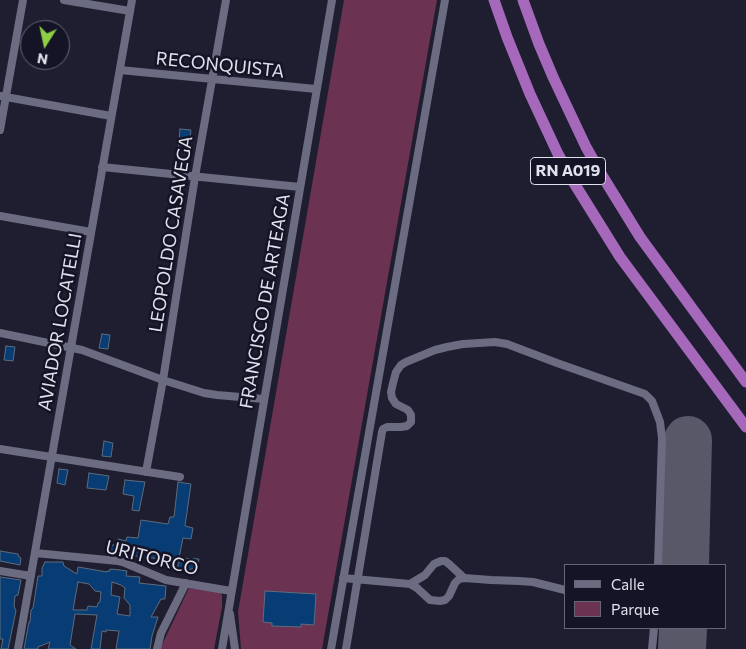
<!DOCTYPE html>
<html>
<head>
<meta charset="utf-8">
<style>
  body { margin:0 }
  #map { position:relative; width:746px; height:649px; overflow:hidden; background:#1e1e30; font-family:Commissioner,sans-serif }
  canvas { display:block }
  .legend { position:absolute; left:564px; top:564px; width:162px; height:65px; box-sizing:border-box; background:#151426; border:1px solid #676676; margin:0; padding:6px 9px; list-style:none; font-size:15px; color:#e1e1ed }
  .legend li { display:flex; align-items:center; gap:10px; height:25px }
  .legend b { width:25px; border:1px solid #676676 }
  .north { position:absolute; left:20px; top:20px; width:50px; height:50px; box-sizing:border-box; background:#151426; border:1px solid #676676; border-radius:50%; rotate:190deg; font-size:14px; font-weight:700; line-height:20px; text-align:center; color:#e1e1ed }
  .north::after { content:''; display:block; margin:auto; width:18px; height:22px; background:#8dce44; clip-path:polygon(50% 0,100% 100%,50% 72%,0 100%) }
</style>
</head>
<body>
<div id="map">
<canvas width="746" height="649"></canvas>
<ul class="legend">
<li><b style="height:6px;background:#6b6b81"></b>Calle</li>
<li><b style="height:14px;background:#6b3252"></b>Parque</li>
</ul>
<div class="north">N</div>
</div>
<script>
const context = document.querySelector('canvas').getContext('2d');
context.lineJoin = 'round';
function paint(path, color) { context.fillStyle = color; context.fill(path, 'evenodd'); }
const poly = rows => new Path2D(rows.map(r => 'M' + r).join(''));
function trace(path, color, width, dash) { context.strokeStyle = color; context.lineWidth = width; context.lineCap = dash ? 'butt' : 'round'; context.setLineDash(dash || []); context.stroke(path); }
function label(font, color, halo, rows, align = 'center') {
  context.font = font + ' Commissioner,sans-serif'; context.lineWidth = 5; context.setLineDash([]); context.textBaseline = 'middle'; context.strokeStyle = halo; context.fillStyle = color; for (const [text, x, y, turn = 0] of rows) {
    context.save(); context.translate(x, y); context.rotate((+turn || 0) * Math.PI / 180); context.textAlign = isNaN(turn) ? turn : align; if (halo) context.strokeText(text, 0, 0); context.fillText(text, 0, 0); context.restore();
  }
}
paint(poly([
  [344,0,437,0,322,649,241,649,238,612],
  [189,588,221,592,222,596,222,607,214,649,160,649]
]), '#6b3252');
trace(poly([
  [685,565,688,440],
  [682,649,683,628]
]), '#585868', 48);
const building = poly([
  [180,129,191,130,188,153,178,151,180,129],
  [102,334,110,335,108,349,99,348,102,334],
  [6,346,15,347,13,361,4,360,6,346],
  [104,441,113,443,111,457,102,456,104,441],
  [59,469,68,470,65,485,57,483,59,469],
  [89,473,109,476,106,490,87,488,89,473],
  [125,480,145,482,139,511,132,510,134,496,123,494,125,480],
  [178,482,191,484,185,526,193,528,191,539,183,538,179,558,199,559,198,563,196,564,195,568,191,569,189,570,177,569,179,561,135,556,135,552,108,550,108,545,117,545,118,539,126,541,127,537,138,538,141,520,168,524,170,517,174,517,178,482],
  [0,551,18,554,19,557,21,558,20,565,0,561,0,551],
  [45,562,63,562,64,566,77,574,78,567,107,572,107,571,110,571,110,569,120,570,127,571,126,576,140,577,139,583,166,586,165,599,161,599,151,617,158,617,152,636,150,649,116,649,119,631,106,630,106,632,102,631,100,649,91,649,97,615,75,614,70,645,76,649,48,649,50,642,38,647,38,649,24,649,29,622,30,622,31,610,33,608,38,576,42,576,42,568,45,562],
  [78,582,89,584,95,591,101,592,100,602,98,603,97,607,88,606,87,610,73,610,78,582],
  [112,582,121,585,125,588,124,598,130,605,130,616,117,614,120,597,111,595,112,582],
  [0,577,21,580,18,595,15,596,14,606,16,611,8,649,1,649,3,639,0,639,0,577],
  [265,591,316,594,314,625,301,624,301,627,272,626,272,623,263,622,265,591]
]);
paint(building, '#073c74');
trace(building, '#5d6c7e', 1);
trace(poly([
  [64,0,130,11],
  [120,70,316,89],
  [0,96,111,116],
  [0,130,23,0],
  [102,167,300,187],
  [0,216,91,232],
  [0,333,82,350,163,380,204,393,217,395,264,399],
  [0,449,180,477],
  [146,472,163,380,195,177,226,0],
  [35,553,118,561,125,563,166,580,231,591],
  [0,571,31,576],
  [343,578,410,584,425,575,434,564,441,561,445,561,449,564,464,578,491,580,519,581,533,582,565,590],
  [410,584,417,588,430,600,440,601,445,600,449,596,455,583,459,579,464,578],
  [230,614,235,649],
  [18,649,132,0],
  [157,649,161,633,186,583],
  [222,649,332,0],
  [331,649,445,0],
  [346,649,382,432,383,429,387,427,401,427,407,426,411,422,411,415,408,410,396,404,392,398,391,392,393,383,396,372,401,365,406,362,435,350,447,347,463,344,495,342,507,344,557,363,645,394,652,401,660,422,662,438,658,565],
  [652,649,654,628]
]), '#6b6b81', 8);
trace(poly([
  [494,0,507,37,530,94,558,154,574,183,620,257,746,427],
  [523,0,539,44,553,77,586,147,603,177,640,237,746,382]
]), '#a568bb', 11);
for (const [x, y, w] of [
  [568,171,75]
]) { const box = new Path2D(); box.roundRect(x - w / 2, y - 13.5, w, 27, 4); context.fillStyle = '#151426'; context.fill(box); trace(box, '#e1e1ed', 1); }
label('bold 16px', '#e1e1ed', null, [
  ["RN A019",568,171]
]);
label('18px', '#e1e1ed', '#151426', [
  ["RECONQUISTA",220,65,6],
  ["LEOPOLDO CASAVEGA",171,234,-81],
  ["FRANCISCO DE ARTEAGA",265,301,-80],
  ["AVIADOR LOCATELLI",60,322,-80],
  ["URITORCO",152,558,14]
]);
</script>
</body>
</html>
